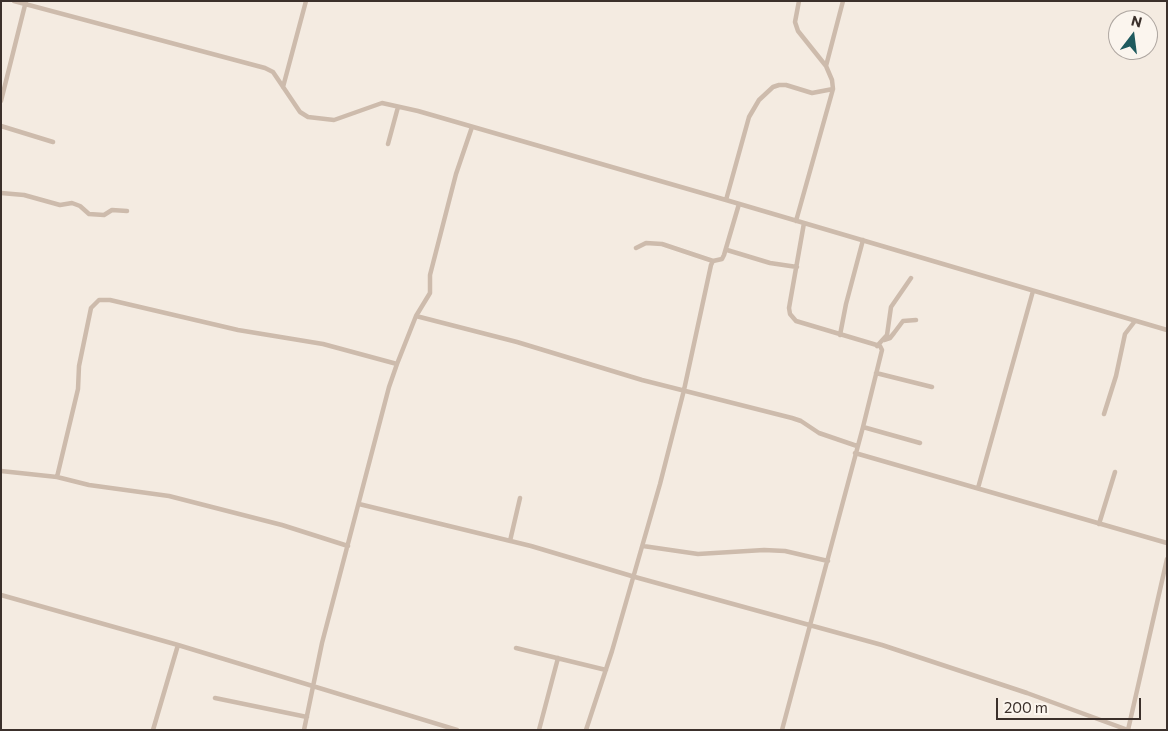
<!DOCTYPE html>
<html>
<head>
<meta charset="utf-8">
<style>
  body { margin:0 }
  #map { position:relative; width:1168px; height:731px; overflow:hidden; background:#f4ebe1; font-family:Commissioner,sans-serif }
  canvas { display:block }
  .frame { position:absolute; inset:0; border:2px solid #3b302b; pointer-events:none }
  .north { position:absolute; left:1108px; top:10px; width:50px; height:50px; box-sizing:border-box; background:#fbf5ee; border:1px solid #aea6a0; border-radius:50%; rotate:15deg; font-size:14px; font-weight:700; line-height:20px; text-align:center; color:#3b302b }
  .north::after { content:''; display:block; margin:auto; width:18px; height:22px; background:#1f5a5e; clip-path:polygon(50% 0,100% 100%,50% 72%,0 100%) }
  .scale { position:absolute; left:996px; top:698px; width:145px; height:22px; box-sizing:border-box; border:2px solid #3b302b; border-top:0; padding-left:6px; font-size:15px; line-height:18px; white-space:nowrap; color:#3b302b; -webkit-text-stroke:4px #fbf5ee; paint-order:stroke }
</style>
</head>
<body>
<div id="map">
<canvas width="1168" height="731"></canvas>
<div class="frame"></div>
<div class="north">N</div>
<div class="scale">200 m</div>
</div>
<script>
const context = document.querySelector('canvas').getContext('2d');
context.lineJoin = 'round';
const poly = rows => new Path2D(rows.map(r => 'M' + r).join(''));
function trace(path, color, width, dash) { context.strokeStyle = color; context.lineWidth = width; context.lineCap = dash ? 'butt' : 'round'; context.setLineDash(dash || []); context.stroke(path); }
trace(poly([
  [14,1,265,68,273,72,300,112,308,117,334,120,382,103,418,111,726,200,1167,330],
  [826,66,843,1],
  [283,87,306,1],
  [1,101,26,1],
  [1,126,53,142],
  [388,144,398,107],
  [1,193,24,195,60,205,72,203,80,206,89,214,104,215,112,210,127,211],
  [726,200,749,117,759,100,773,87,779,85,786,85,812,93,833,89],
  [796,221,833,89,832,80,826,66,798,31,795,22,799,1],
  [636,248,646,243,662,244,713,261],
  [727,250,770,263,797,267],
  [416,316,517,342,642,380,792,418,801,421,819,433,857,446],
  [840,335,846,304,863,240],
  [884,340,890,338,894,333,903,321,916,320],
  [877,346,887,335,891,307,911,278],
  [876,373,932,387],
  [1104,414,1116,376,1125,334,1135,321],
  [863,427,920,443],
  [855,453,1167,543],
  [1,471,57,477,89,485,169,496,282,525,348,546],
  [57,477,78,389,79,366,91,308,99,300,110,300,238,330,323,344,397,364],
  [978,488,1033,291],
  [359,504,531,546,635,577,882,645,1027,693,1128,730],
  [1099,524,1115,472],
  [510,541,520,498],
  [643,546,698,554,764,550,785,551,828,561],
  [1,595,178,645,457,730],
  [516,648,606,670],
  [215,698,307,717],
  [153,730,178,645],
  [304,730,322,643,389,387,397,364,416,316,430,293,430,275,456,174,472,127],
  [539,730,558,658],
  [586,730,612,651,660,484,684,390,711,265,713,261,722,259,724,255,739,204],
  [782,730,863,427,882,350,880,346,796,321,790,314,789,308,804,223],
  [1128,730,1167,559]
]), '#cdbbac', 4.5);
</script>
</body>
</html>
